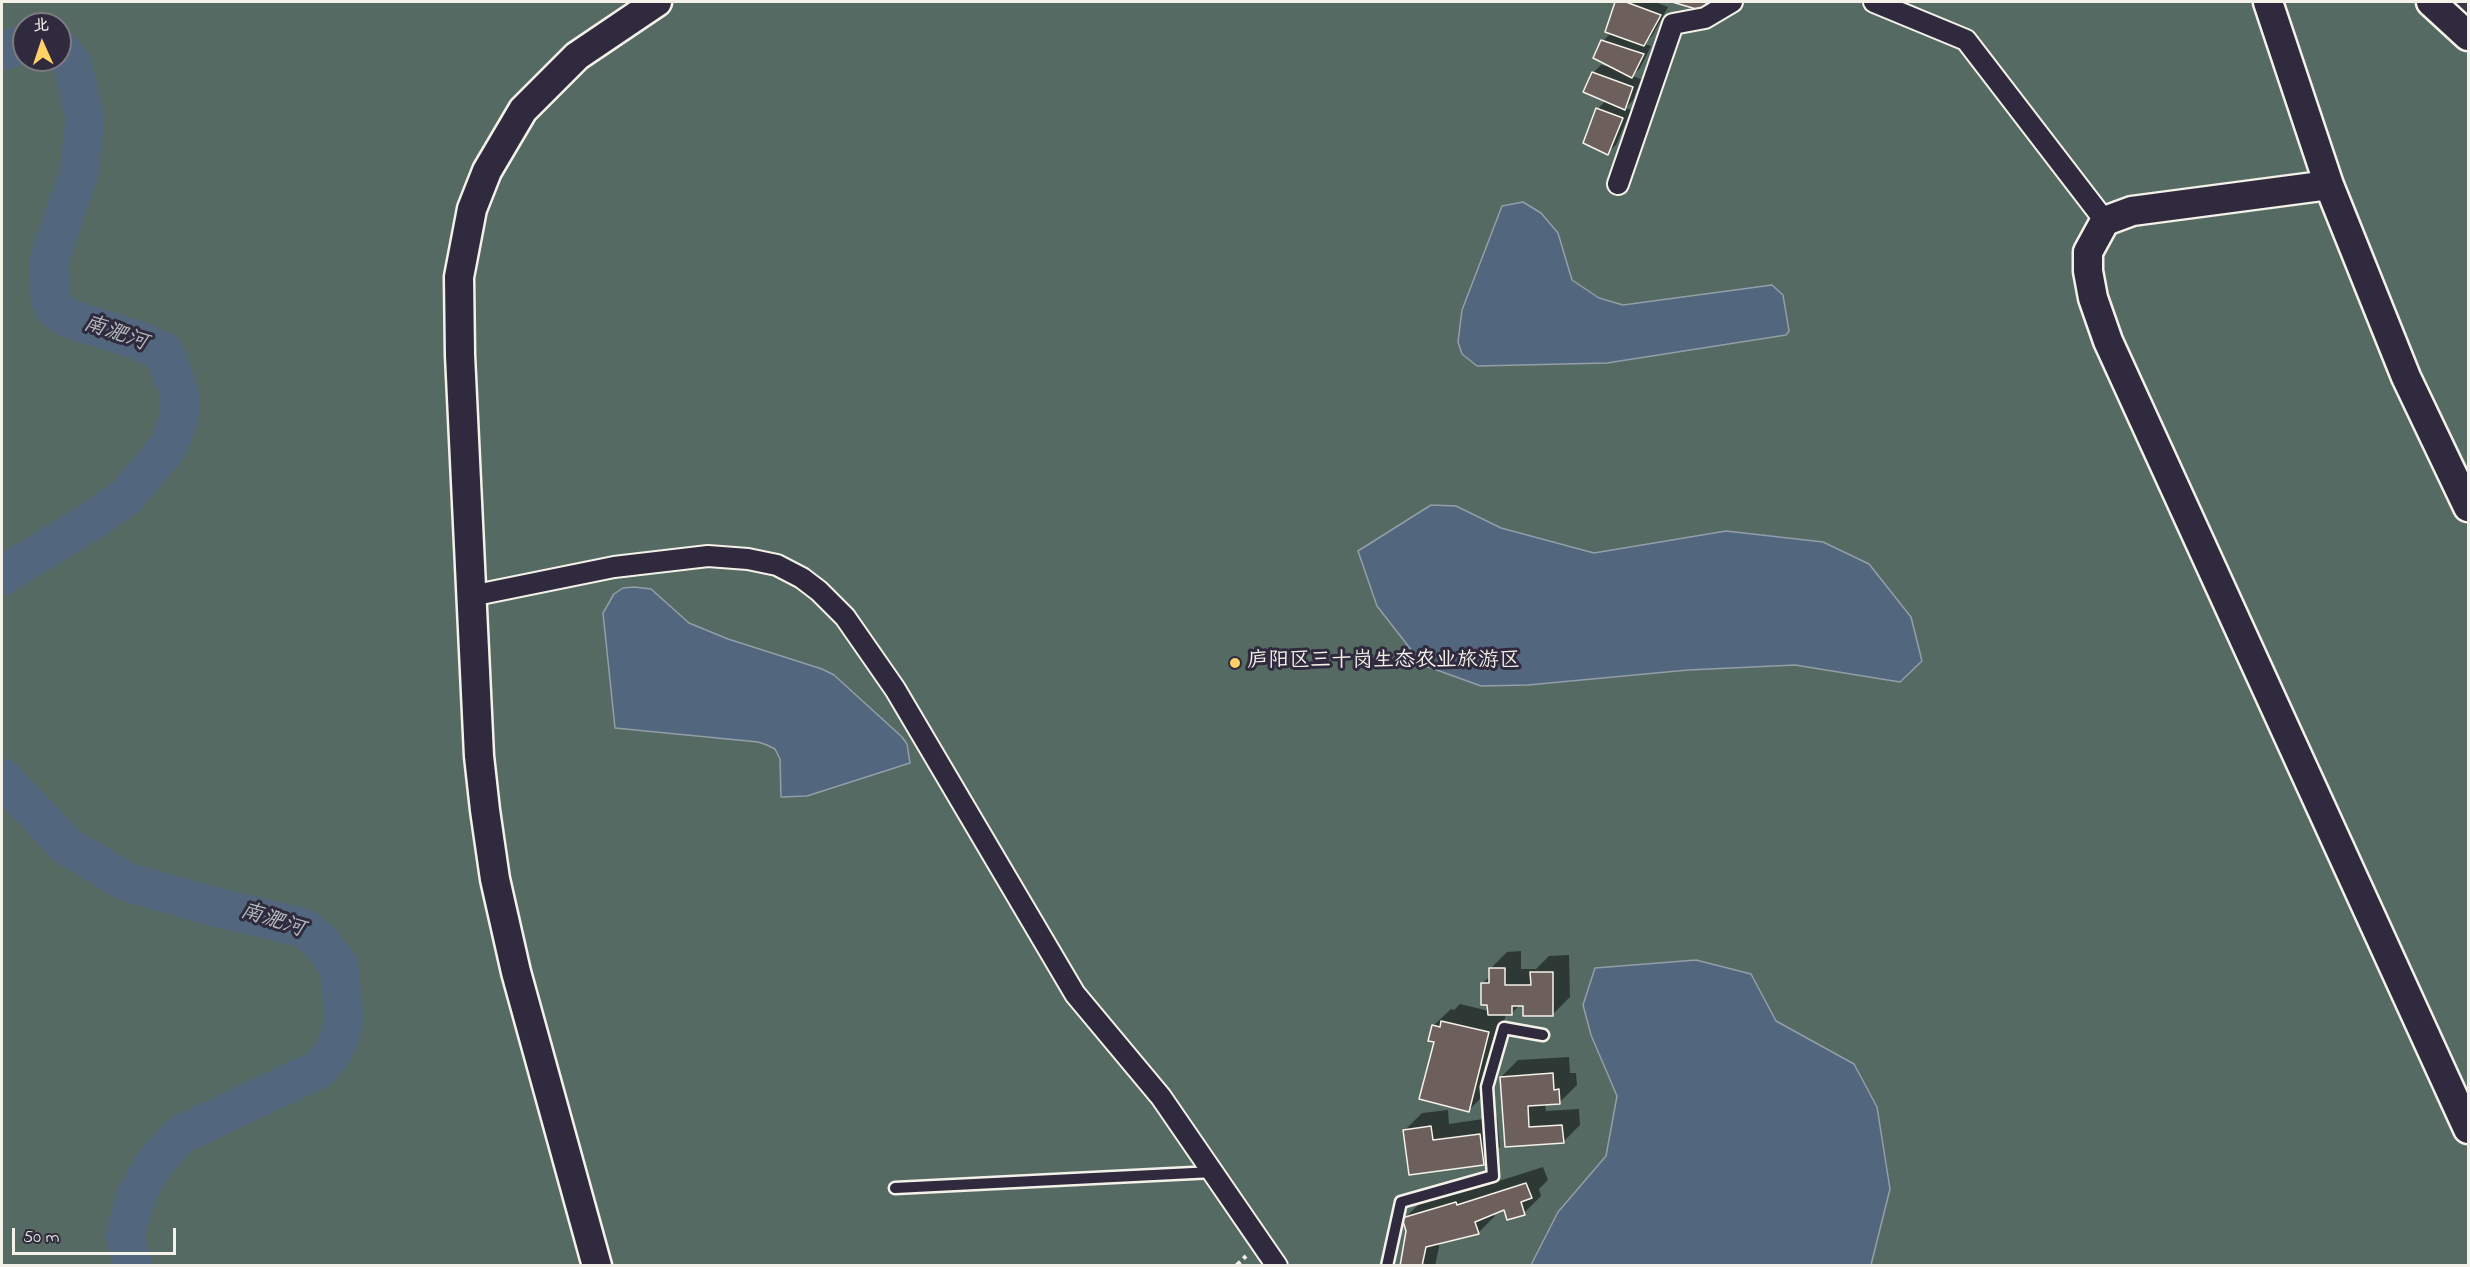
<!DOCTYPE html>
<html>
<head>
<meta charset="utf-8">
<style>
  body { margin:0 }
  #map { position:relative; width:2470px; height:1267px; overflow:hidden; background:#3b3543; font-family:"Indie Flower","LXGW WenKai TC",sans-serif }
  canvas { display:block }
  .frame { position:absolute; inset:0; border:3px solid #f4f1e8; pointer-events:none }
  .north { position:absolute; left:12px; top:12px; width:60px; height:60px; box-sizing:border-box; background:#2f2a3d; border:2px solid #7e7a81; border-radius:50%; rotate:357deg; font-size:16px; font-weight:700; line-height:24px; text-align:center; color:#f4f1e8 }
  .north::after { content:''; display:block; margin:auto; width:21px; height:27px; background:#ffd166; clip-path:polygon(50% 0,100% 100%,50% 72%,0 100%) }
  .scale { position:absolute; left:12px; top:1228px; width:164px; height:27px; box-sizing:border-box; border:3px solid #f4f1e8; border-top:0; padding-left:8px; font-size:18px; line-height:21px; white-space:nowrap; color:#f4f1e8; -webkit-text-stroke:4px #2f2a3d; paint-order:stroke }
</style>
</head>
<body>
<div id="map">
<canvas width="2470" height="1267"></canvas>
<div class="frame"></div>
<div class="north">北</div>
<div class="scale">50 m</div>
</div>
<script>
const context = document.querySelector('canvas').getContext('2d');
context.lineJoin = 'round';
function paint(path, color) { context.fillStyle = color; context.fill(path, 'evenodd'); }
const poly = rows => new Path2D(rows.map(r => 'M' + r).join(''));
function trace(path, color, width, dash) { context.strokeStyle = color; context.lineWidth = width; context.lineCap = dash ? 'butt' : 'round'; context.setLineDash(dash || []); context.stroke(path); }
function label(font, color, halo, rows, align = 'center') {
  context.font = font + ' "Indie Flower","LXGW WenKai TC",sans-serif'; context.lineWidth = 6; context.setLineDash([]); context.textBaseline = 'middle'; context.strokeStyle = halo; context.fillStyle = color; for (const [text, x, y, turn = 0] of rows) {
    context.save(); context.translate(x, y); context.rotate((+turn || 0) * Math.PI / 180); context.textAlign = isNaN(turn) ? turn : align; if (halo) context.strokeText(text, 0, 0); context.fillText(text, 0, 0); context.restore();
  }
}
paint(poly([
  [2,2,2431,2,2468,36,2468,1265,2,1266],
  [24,24,60,24,60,60,24,60]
]), '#566a64');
const water = poly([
  [1523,202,1541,213,1558,233,1572,280,1599,298,1623,305,1772,285,1783,295,1789,331,1786,335,1607,363,1477,366,1462,354,1458,342,1462,310,1502,206,1523,202],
  [1431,505,1456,506,1501,528,1594,553,1726,531,1823,542,1869,564,1911,617,1922,661,1900,682,1795,665,1688,670,1528,685,1481,686,1423,665,1377,606,1358,551,1431,505],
  [634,587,651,589,689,623,728,639,822,669,834,675,902,737,907,744,910,763,807,796,781,797,780,759,775,749,767,745,758,742,615,728,603,613,614,594,623,588,634,587],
  [1696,960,1751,974,1776,1021,1854,1064,1877,1107,1890,1189,1871,1265,1531,1265,1558,1212,1606,1156,1617,1096,1591,1035,1583,1005,1595,968,1696,960]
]);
paint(water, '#52677d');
trace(water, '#939ea8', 1.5);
paint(poly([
  [1617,2,1655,2,1668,7,1652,36,1644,44,1651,46,1640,68,1632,76,1641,79,1633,100,1626,108,1631,110,1616,145,1607,153,1598,109,1606,100,1593,73,1601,65,1616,68,1603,41,1611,33,1607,31],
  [1677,2,1710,2,1702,10],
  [1521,951,1521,969,1536,969,1549,956,1569,955,1570,997,1553,1014,1524,1004,1521,1004,1511,1014,1506,1014,1486,1093,1469,1110,1435,1041,1433,1026,1451,1009,1454,1010,1460,1004,1489,1011,1482,984,1490,976,1490,969,1507,952],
  [1569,1057,1570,1073,1576,1073,1577,1085,1560,1102,1545,1103,1546,1111,1579,1109,1580,1125,1563,1142,1506,1145,1501,1077,1518,1060],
  [1448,1110,1449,1124,1497,1117,1500,1147,1483,1164,1405,1130,1422,1113],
  [1543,1167,1548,1180,1539,1189,1541,1196,1524,1213,1505,1208,1494,1213,1495,1216,1478,1233,1440,1242,1435,1266,1401,1266,1408,1231,1404,1219,1421,1202,1473,1186,1474,1189]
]), '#0007');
trace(poly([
  [2,51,24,45],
  [2,576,96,518,127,496,167,448,179,419,180,395,164,352,134,339,67,318,55,309,50,299,49,260,79,173,85,118,72,64,60,49],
  [2,778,67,846,127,882,215,907,304,928,321,942,339,966,344,1019,340,1038,332,1054,319,1069,180,1135,154,1164,137,1194,125,1235,133,1266]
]), '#52677d', 39);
const building = poly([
  [1615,2,1626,2,1661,15,1644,46,1605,32,1615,2],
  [1672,2,1707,2,1703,11,1672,2],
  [1601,40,1644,54,1632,78,1593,58,1601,40],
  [1592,72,1633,87,1625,110,1583,92,1592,72],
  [1596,108,1623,118,1608,155,1583,143,1596,108],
  [1489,968,1505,968,1505,985,1531,985,1530,972,1553,972,1553,1016,1523,1016,1523,1006,1512,1006,1512,1015,1488,1015,1487,1005,1481,1005,1481,983,1489,983,1489,968],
  [1441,1021,1489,1032,1469,1112,1419,1099,1434,1042,1428,1041,1432,1025,1440,1027,1441,1021],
  [1553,1073,1554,1090,1559,1089,1560,1104,1528,1106,1529,1127,1562,1125,1564,1143,1505,1147,1500,1077,1553,1073],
  [1431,1126,1433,1140,1480,1134,1484,1165,1409,1175,1403,1130,1431,1126],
  [1526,1183,1532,1198,1521,1202,1525,1215,1507,1220,1504,1210,1475,1222,1479,1234,1426,1247,1422,1266,1400,1266,1406,1231,1402,1218,1456,1202,1457,1205,1526,1183]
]);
paint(building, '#6d605c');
trace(building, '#f4f1e8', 1.5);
const lane = poly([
  [895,1188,1213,1172],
  [1387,1266,1401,1202,1493,1176,1487,1087,1504,1028,1543,1035]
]);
const street = poly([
  [1874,2,1966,40,2105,221],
  [1618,184,1673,24,1705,18,1732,2],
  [471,596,614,567,708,556,748,559,777,565,802,578,819,591,845,617,895,689,1075,994,1161,1097,1277,1266]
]);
const secondary = poly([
  [2268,2,2329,185,2406,377,2468,507],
  [2431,2,2468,36],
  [2329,185,2132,211,2105,221,2088,252,2088,271,2093,298,2108,341,2468,1129],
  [597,1266,516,972,495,879,485,810,479,756,460,355,459,277,472,209,487,171,523,110,577,56,657,2]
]);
trace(lane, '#f4f1e8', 15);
trace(street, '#f4f1e8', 24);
trace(secondary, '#f4f1e8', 33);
trace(poly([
  [1236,1266,1246,1256]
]), '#f4f1e8', 4, [6, 4.5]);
trace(lane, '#2f2a3d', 10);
trace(street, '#2f2a3d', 20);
trace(secondary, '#2f2a3d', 28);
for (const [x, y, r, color] of [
  [1235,663,6,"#ffd166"]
]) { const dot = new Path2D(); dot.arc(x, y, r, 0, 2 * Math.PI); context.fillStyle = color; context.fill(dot); trace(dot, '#2f2a3d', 2); }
label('21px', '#f4f1e8', '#2f2a3d', [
  ["庐阳区三十岗生态农业旅游区",1247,663]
], 'left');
label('italic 22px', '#b3babd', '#2f2a3d', [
  ["南淝河",115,335,19],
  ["南淝河",272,922,18]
]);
</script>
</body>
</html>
